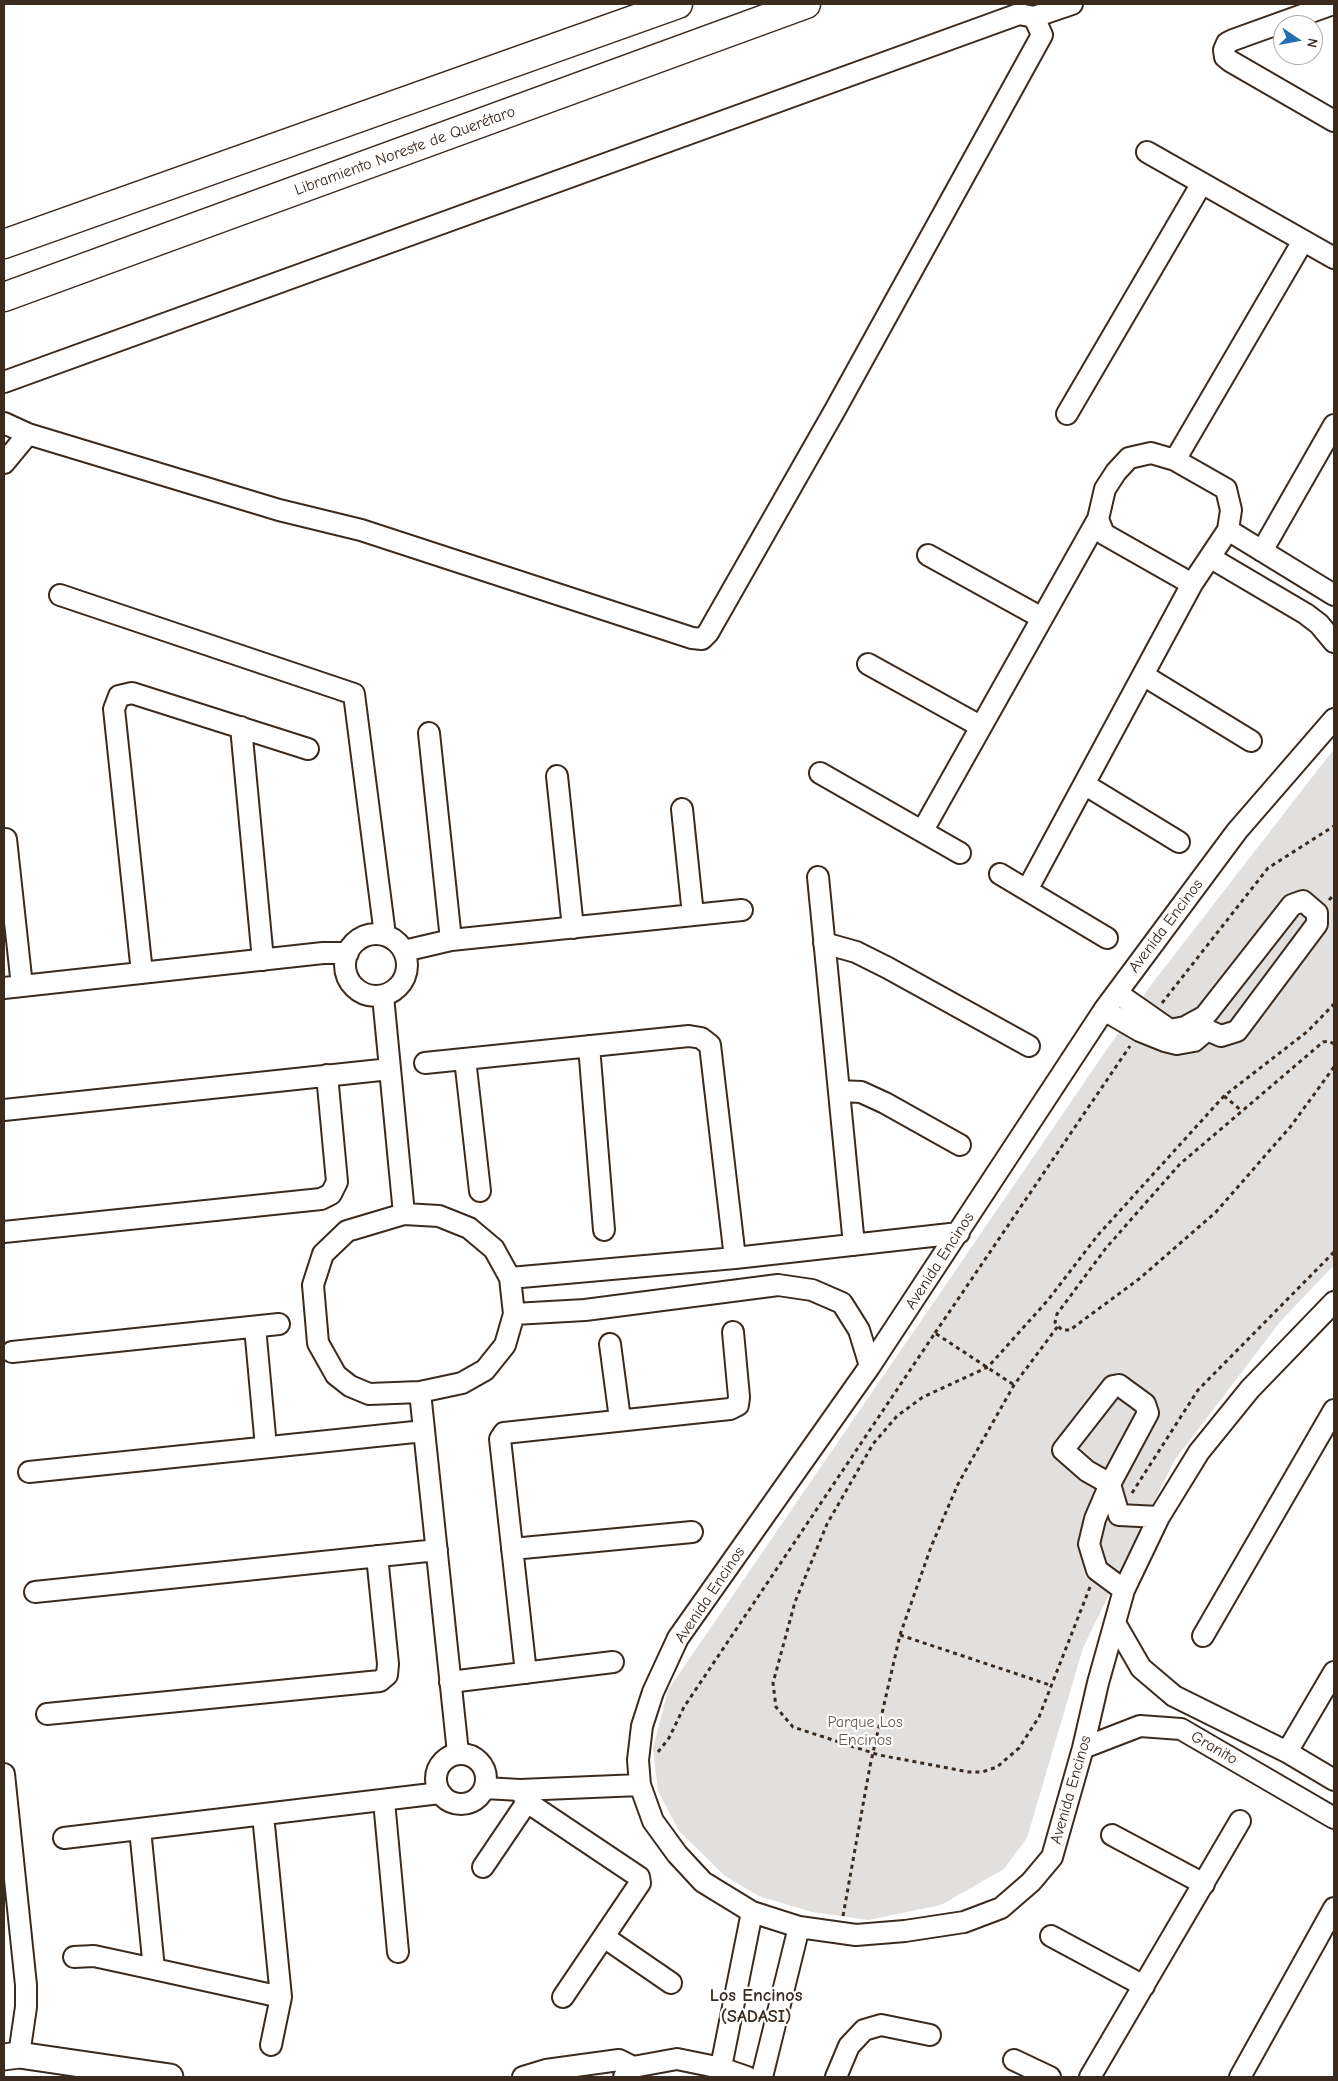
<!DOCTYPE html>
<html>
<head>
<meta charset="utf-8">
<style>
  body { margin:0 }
  #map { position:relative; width:1338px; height:2081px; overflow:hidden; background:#fff; font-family:"Comic Neue",sans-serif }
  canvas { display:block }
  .frame { position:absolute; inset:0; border:5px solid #3b2a1e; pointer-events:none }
  .north { position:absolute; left:1273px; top:15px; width:50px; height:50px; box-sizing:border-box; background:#fff; border:1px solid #b1aaa5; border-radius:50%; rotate:102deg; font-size:14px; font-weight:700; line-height:20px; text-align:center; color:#3b2a1e }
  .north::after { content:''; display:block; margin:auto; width:18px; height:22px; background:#1f6fb2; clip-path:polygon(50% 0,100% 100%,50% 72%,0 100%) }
</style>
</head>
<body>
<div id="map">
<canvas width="1338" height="2081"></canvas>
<div class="frame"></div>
<div class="north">N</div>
</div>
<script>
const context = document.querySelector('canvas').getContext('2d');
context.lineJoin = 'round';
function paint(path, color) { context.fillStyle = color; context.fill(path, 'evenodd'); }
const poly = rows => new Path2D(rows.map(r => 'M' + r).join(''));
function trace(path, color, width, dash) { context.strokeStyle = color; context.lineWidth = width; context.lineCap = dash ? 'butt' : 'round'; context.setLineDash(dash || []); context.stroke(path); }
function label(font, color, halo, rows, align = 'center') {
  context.font = font + ' "Comic Neue",sans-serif'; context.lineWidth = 4.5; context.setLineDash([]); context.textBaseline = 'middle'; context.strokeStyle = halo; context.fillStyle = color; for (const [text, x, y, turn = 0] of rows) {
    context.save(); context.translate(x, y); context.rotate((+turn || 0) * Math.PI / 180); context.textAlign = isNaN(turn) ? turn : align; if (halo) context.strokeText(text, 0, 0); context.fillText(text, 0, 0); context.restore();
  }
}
paint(poly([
  [1334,749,1334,1265,1280,1322,1174,1461,1083,1648,1027,1838,1004,1869,941,1905,868,1920,812,1912,759,1896,725,1876,679,1831,658,1791,653,1748,668,1690,1151,985]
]), '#e2e0de');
const minor = poly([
  [1333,4,1233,40,1227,43,1224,50,1225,57,1230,61,1334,121],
  [1034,17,1072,4],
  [1147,152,1334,258],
  [4,382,1019,14,1034,17,1042,35,835,410,708,633,702,639,692,638,361,530,279,510,28,434,4,423],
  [1067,414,1202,183],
  [1175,460,1303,241],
  [4,463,28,434],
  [1098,519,1104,534,1192,584],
  [1228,530,1334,595],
  [1262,551,1334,425],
  [928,555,1042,618],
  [1211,558,1306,614,1319,624,1334,642],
  [60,595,354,694,385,935],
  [868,664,980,726],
  [1143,675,1251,741],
  [1334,719,1237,831,1104,1010,870,1366,678,1638,653,1692,642,1726,638,1760,640,1785,653,1821,677,1854,703,1882,752,1912,799,1927,856,1935,905,1931,964,1922,1001,1908,1031,1882,1052,1857,1083,1748,1098,1683,1124,1590,1159,1517,1199,1452,1250,1389,1334,1302],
  [241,727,263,960],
  [429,733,451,940],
  [820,773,960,853],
  [557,776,573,928],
  [1084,784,1179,842],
  [682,809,693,915],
  [923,830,1098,519,1105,489,1116,472,1129,458,1151,453,1175,460,1226,489,1231,510,1228,530,1192,584,1027,890],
  [6,839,22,986],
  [1000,874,1107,938],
  [818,877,854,1245],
  '345 965a31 31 0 1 1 62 0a31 31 0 1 1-62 0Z',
  [824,943,856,952,888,968,1029,1046],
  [404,951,451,940,742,910],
  [142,973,114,709,119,696,132,693,308,749],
  [4,988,323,953,348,953],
  [1117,993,1170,1030,1185,1027,1205,1016,1292,905,1303,901,1317,913,1317,924,1237,1031,1221,1036,1207,1030],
  [383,996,404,1214],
  [1104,1010,1140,1031,1165,1041,1177,1044,1194,1041,1207,1030],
  [589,1046,604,1230],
  [465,1059,480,1191],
  [425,1063,689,1036,701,1038,710,1045,735,1258],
  [840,1091,861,1092,885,1103,960,1145],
  [4,1110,390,1069],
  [404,1214,439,1216,469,1228,494,1249,510,1278,514,1314,505,1345,485,1370,462,1383,420,1392,369,1394,350,1386,336,1375,318,1343,313,1285,323,1254,347,1231,404,1214],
  [4,1232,321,1199,331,1194,337,1182,327,1075],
  [510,1278,735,1258,959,1233],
  [514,1314,585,1310,778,1285,812,1290,842,1303,859,1330,870,1366],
  [255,1327,266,1447],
  [610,1344,620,1419],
  [12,1352,279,1324],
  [1119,1385,1145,1404,1148,1413,1110,1484,1087,1471,1063,1450,1113,1386,1119,1385],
  [420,1392,458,1753],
  [29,1472,424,1431],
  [512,1549,692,1532],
  [1124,1590,1097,1570,1089,1544,1095,1519,1110,1484,1119,1515,1159,1517],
  [35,1592,437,1550],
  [1115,1623,1141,1668,1174,1696,1287,1752,1334,1780],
  [1203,1636,1334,1410],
  [526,1673,500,1439,504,1433,730,1409,738,1405,739,1397,733,1332],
  [450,1682,613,1662],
  [47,1714,380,1681,387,1675,388,1664,377,1556],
  [1083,1748,1140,1726,1181,1729,1334,1818],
  [1287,1752,1334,1672],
  '436 1779a25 25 0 1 1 50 0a25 25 0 1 1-50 0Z',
  [4,1774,26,1985,26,2007,19,2055],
  [485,1788,520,1790,640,1785],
  [520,1790,527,1802,639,1877,640,1883,563,1997],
  [384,1801,398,1952],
  [140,1829,154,1969,281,1997,263,1815],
  [1112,1835,1204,1884],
  [64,1838,440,1793],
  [483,1867,527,1802],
  [1051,1936,1144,1986],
  [604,1937,671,1983],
  [74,1957,94,1956,154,1969],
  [271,2045,281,1997],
  [1014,2060,1050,2077],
  [523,2077,546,2070,619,2060,633,2067],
  [624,2077,633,2067,677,2059,721,2068,747,2077],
  [719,2077,752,1912],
  [762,2077,799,1927],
  [836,2077,849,2046,864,2030,881,2025,930,2035],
  [1090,2077,1240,1821],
  [1240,2077,1334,1908]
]);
const major = poly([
  [4,2057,19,2055,170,2077]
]);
const highway = poly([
  [4,244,678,4],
  [4,297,806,4]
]);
trace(minor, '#3b2a1e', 24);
trace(major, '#3b2a1e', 29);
trace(highway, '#3b2a1e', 31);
trace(poly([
  [1329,900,1334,895],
  [1162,1003,1268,868,1334,826],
  [1334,1044,1329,1041,1323,1042,1180,1164,1106,1248,1057,1314,1055,1322,1058,1326,1062,1330,1070,1330,1139,1279,1216,1212,1291,1126,1334,1067],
  [1224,1096,1242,1111],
  [935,1333,1130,1046],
  [1132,1493,1198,1390,1334,1252],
  [1090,1587,1039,1717,1019,1748,997,1767,982,1772,969,1772,879,1755,793,1727,776,1707,773,1683,795,1602,827,1524,873,1444,897,1416,923,1397,988,1367,1048,1300,1098,1235,1224,1096,1308,1031,1334,1004],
  [900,1635,1050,1685],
  [875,1744,900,1635,931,1547,958,1484,1014,1385,1058,1326],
  [658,1752,669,1738,684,1707,935,1333,1014,1385],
  [843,1916,870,1766]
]), '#3b2a1e', 3, [4, 4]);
trace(minor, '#fff', 20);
trace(major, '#fff', 25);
trace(highway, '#fff', 28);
trace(poly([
  [870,1766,875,1744]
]), '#3b2a1e', 3, [4, 4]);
label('16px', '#3b2a1e', '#fff', [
  ["Libramiento Noreste de Querétaro",405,151,-20],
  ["Avenida Encinos",1166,926,-53],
  ["Avenida Encinos",940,1261,-57],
  ["Avenida Encinos",710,1595,-56],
  ["Granito",1214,1748,30],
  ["Avenida Encinos",1071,1790,-74]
]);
label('16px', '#65584e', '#fff', [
  ["Parque Los",865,1722],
  ["Encinos",865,1740]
]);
label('bold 18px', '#3b2a1e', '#fff', [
  ["Los Encinos",756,1996],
  ["(SADASI)",756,2017]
]);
</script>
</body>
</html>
